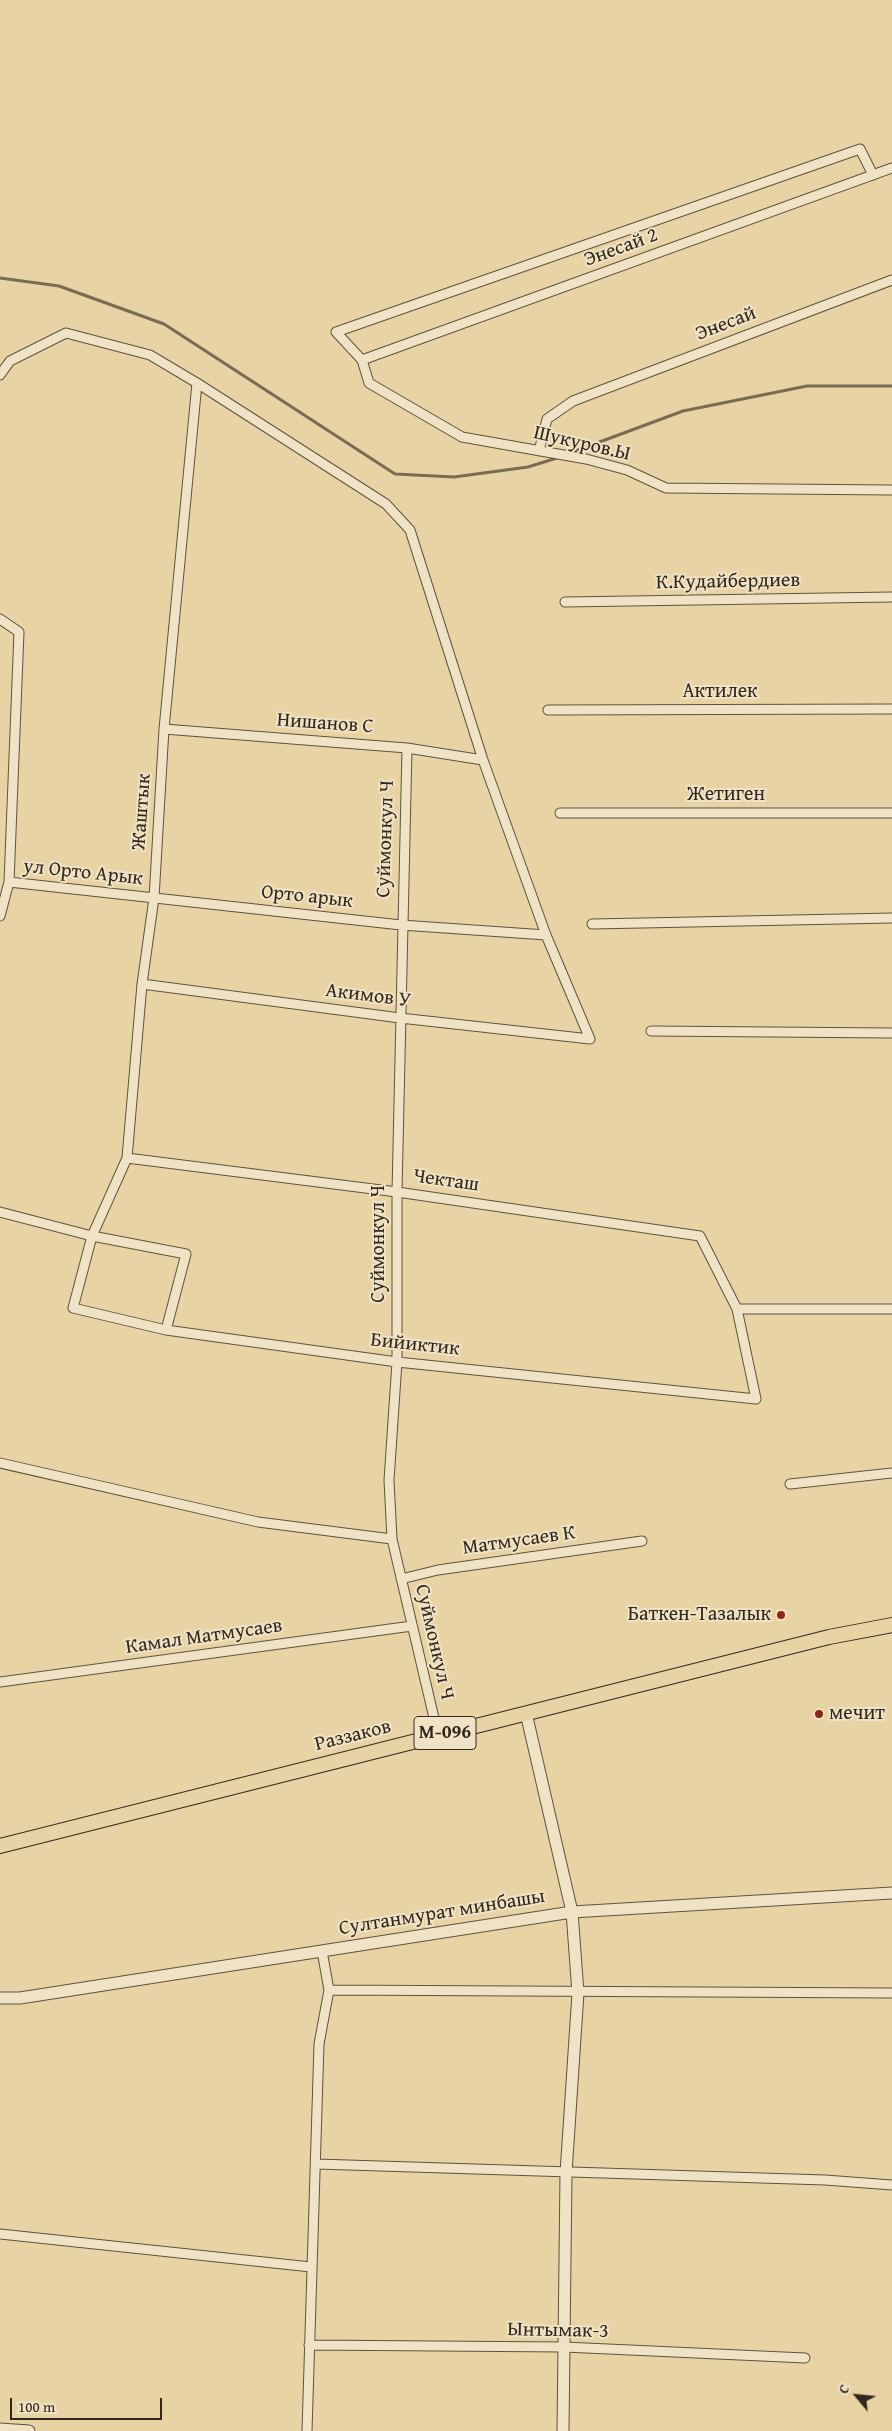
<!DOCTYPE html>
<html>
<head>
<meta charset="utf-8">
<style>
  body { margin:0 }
  #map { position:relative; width:892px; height:2431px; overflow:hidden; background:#e8d3a5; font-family:"Gentium Book Plus",serif }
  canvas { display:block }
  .north { position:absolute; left:832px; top:2371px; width:50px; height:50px; -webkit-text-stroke:4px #f0e2c4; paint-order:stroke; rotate:298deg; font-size:14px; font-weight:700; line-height:20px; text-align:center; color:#31271d }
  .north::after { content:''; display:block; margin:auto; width:18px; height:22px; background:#31271d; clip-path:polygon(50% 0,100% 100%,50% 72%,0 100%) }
  .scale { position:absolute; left:10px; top:2398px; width:152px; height:22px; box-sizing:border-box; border:2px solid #31271d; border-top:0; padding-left:6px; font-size:15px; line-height:18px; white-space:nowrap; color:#31271d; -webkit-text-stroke:4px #f0e2c4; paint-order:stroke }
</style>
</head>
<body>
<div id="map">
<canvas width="892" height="2431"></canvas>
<div class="north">С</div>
<div class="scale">100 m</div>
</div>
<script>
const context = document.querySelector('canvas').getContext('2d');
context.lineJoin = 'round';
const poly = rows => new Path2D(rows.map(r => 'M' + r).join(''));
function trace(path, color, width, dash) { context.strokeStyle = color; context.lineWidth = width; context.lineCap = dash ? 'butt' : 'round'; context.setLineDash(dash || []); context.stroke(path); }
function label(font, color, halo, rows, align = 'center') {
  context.font = font + ' "Gentium Book Plus",serif'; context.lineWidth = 4; context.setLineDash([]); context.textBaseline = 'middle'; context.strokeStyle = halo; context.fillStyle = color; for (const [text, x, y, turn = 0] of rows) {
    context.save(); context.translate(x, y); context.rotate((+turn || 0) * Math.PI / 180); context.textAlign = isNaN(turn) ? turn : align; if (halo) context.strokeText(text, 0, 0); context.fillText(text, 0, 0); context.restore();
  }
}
trace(poly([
  [0,278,59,286,164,324,395,474,454,477,528,467,560,457],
  [570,453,683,411,807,386,892,386]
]), '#7a6b53', 3);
const minor = poly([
  [873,175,860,149,336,332,362,360,369,383,462,437,586,459,627,470,666,488,892,490],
  [362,360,892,168],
  [0,375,10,361,66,333,150,355,197,383,386,504,410,530,483,760,546,935,590,1039,400,1018,142,984],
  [539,451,547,419,573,401,892,280],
  [565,602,892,597],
  [0,619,19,632,9,882,0,916],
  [548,710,892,709],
  [164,729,407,748,483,760],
  [407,748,397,1192,397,1362,389,1480,392,1539,438,1735],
  [560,813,892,813],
  [9,882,401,925,546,935],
  [592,924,892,918],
  [651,1031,892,1033],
  [127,1158,397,1192,700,1236,737,1309,756,1399,397,1362,166,1330,73,1308,92,1236,127,1158,142,984,154,898,164,729,197,383],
  [0,1212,92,1236,186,1254,166,1330],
  [737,1309,892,1309],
  [0,1463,258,1522,392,1539],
  [790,1484,892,1473],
  [401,1579,438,1570,642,1541],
  [0,1682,412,1626],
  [329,1990,892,1993],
  [316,2164,825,2180,892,2185],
  [0,2234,311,2267],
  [309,2345,564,2347,805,2358],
  [307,2431,319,2044,329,1990,322,1951]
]);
const tertiary = poly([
  [526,1713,572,1912,578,1993,566,2173,563,2431],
  [0,1998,20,1998,572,1912,892,1893],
  [0,2429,29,2431]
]);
const primary = poly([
  [0,1846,829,1637,892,1625]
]);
trace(minor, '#5f523f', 11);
trace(tertiary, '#5f523f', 13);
trace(primary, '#31271d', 16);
trace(minor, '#f0e2c4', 9);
trace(tertiary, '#f0e2c4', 11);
trace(primary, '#e8d3a5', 14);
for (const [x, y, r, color] of [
  [781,1615,5,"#8f2418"],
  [819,1714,5,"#8f2418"]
]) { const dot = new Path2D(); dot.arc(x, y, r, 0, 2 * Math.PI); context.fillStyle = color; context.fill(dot); trace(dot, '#f0e2c4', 2); }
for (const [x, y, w] of [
  [445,1733,62]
]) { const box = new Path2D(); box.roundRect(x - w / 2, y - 16.5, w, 33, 4); context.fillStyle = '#f0e2c4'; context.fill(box); trace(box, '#31271d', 1); }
label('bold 19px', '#31271d', null, [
  ["М-096",445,1733]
]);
label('20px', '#31271d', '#f0e2c4', [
  ["Энесай 2",621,248,-20],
  ["Энесай",726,324,-21],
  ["Шукуров.Ы",582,444,13],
  ["К.Кудайбердиев",728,582,-1],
  ["Актилек",720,692],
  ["Нишанов С",325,724,4],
  ["Жетиген",726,795],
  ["Жаштык",142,812,-86],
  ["Суймонкул Ч",386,839,-88],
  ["ул Орто Арык",83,873,6],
  ["Орто арык",307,897,6],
  ["Акимов У",368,996,7],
  ["Чекташ",446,1181,8],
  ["Суймонкул Ч",379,1244,-90],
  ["Бийиктик",415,1345,6],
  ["Матмусаев К",519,1541,-8],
  ["Камал Матмусаев",204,1637,-8],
  ["Суймонкул Ч",434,1642,77],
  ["Раззаков",353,1736,-14],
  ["Султанмурат минбашы",442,1913,-9],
  ["Ынтымак-3",558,2331,1]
]);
label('20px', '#31271d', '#f0e2c4', [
  ["Баткен-Тазалык",771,1615],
  ["мечит",829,1714,"left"]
], 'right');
</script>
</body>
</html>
